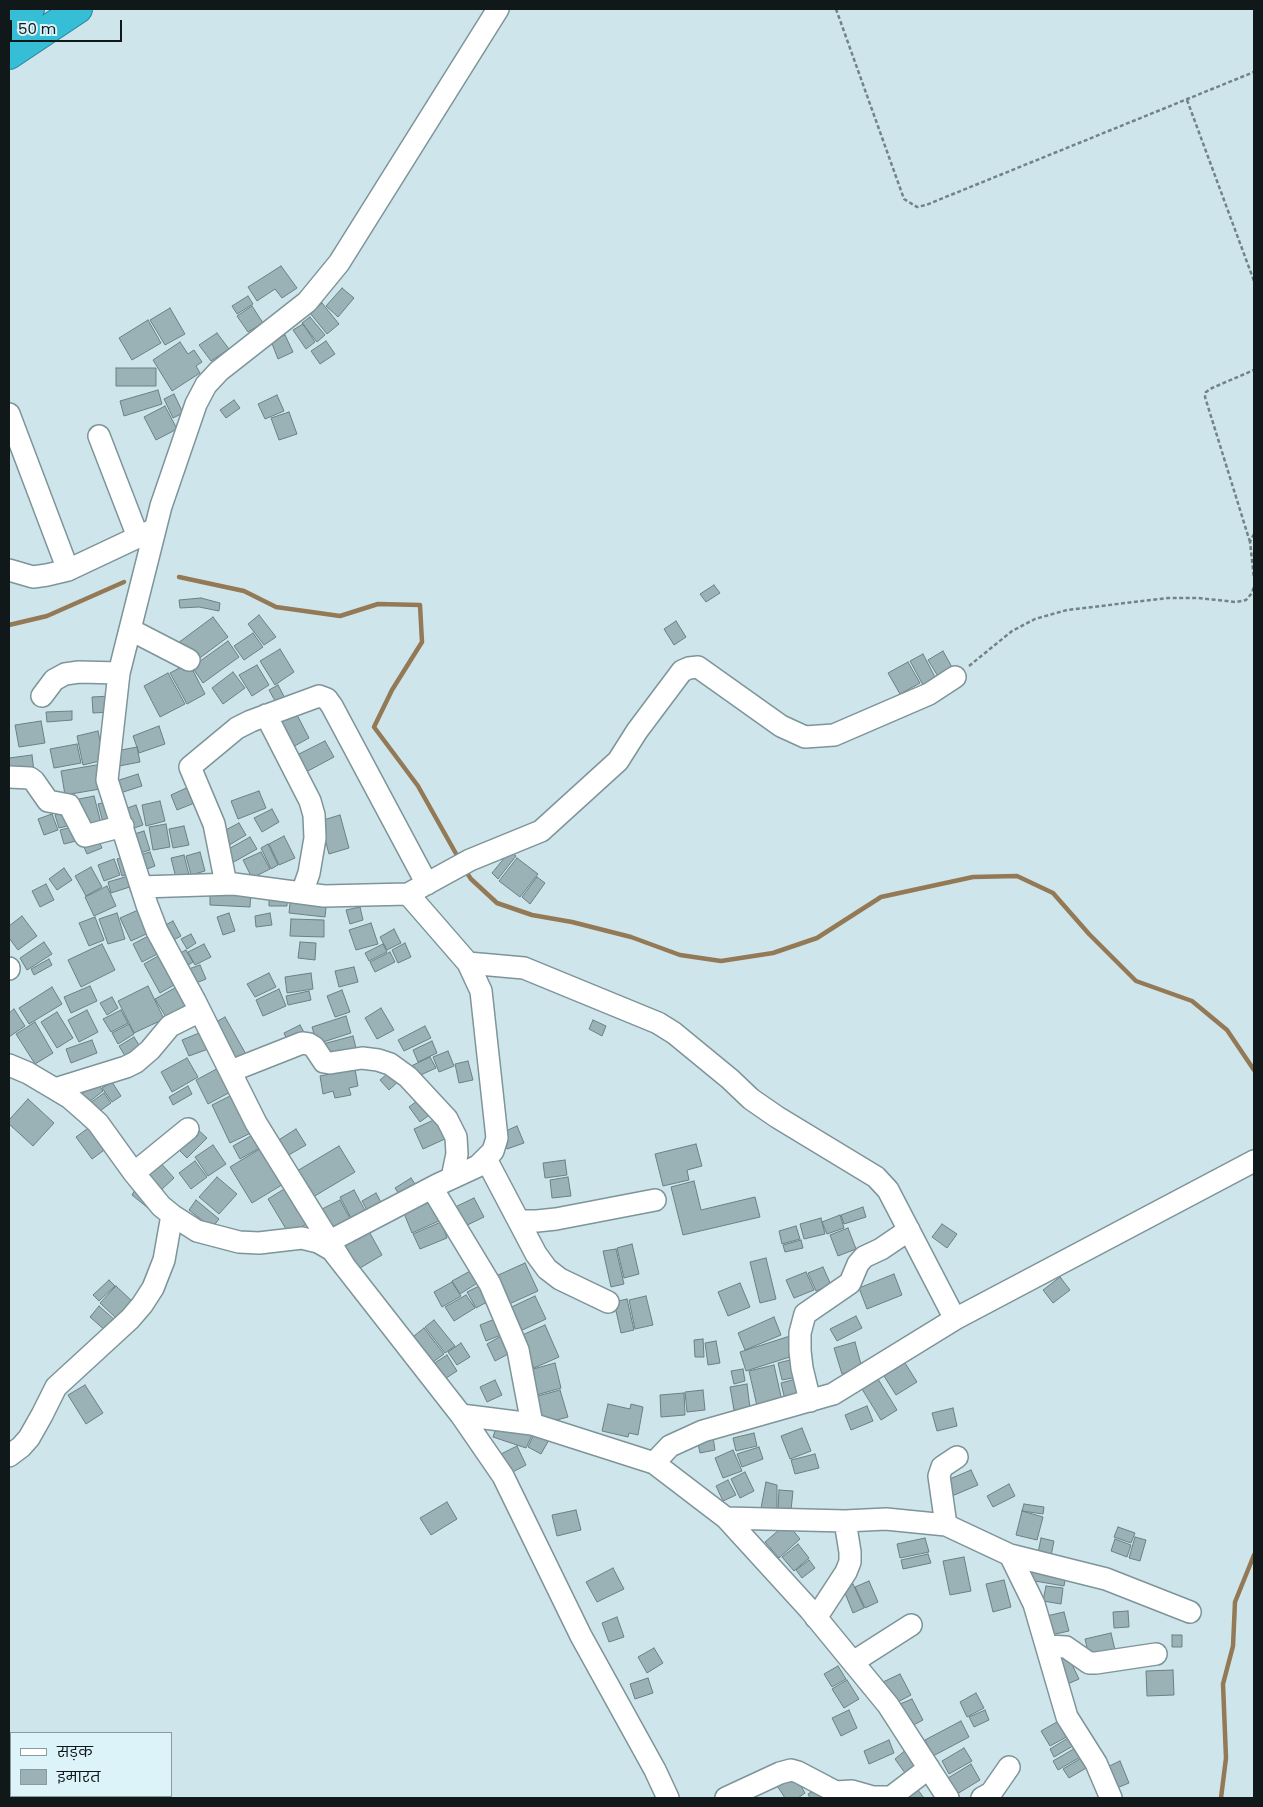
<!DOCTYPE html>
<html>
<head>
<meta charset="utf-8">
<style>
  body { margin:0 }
  #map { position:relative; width:1263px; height:1807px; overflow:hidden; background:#cee6eb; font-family:Poppins,"Noto Sans Devanagari",sans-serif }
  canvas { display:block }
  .frame { position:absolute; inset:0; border:10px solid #10181a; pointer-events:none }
  .legend { position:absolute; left:10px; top:1732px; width:162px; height:65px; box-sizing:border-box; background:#dbf3f9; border:1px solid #8a9ba0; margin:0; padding:6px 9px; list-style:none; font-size:15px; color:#10181a }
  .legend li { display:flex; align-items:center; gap:10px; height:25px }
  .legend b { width:25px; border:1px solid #8a9ba0 }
  .scale { position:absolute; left:10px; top:20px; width:112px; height:22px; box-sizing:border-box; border:2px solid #10181a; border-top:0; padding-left:6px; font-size:15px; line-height:18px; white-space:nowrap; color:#10181a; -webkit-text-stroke:4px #dbf3f9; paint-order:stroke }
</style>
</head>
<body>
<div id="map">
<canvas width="1263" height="1807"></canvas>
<div class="frame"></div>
<ul class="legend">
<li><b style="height:6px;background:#fff"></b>सड़क</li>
<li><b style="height:14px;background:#9ab1b6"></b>इमारत</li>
</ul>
<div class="scale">50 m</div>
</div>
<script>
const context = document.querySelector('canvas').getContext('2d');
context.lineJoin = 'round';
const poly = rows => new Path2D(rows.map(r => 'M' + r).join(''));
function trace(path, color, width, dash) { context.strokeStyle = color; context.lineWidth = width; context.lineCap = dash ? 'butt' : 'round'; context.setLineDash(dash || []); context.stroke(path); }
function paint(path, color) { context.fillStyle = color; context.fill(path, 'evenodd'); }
trace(poly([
  [179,577,244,591,276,607,340,616,378,604,420,605,422,642,392,690,374,727,418,786,459,859],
  [9,625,47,616,124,582],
  [465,870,471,879,497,903,532,915,572,922,631,937,680,955,721,961,773,953,817,938,881,897,973,877,1017,876,1053,893,1089,934,1136,981,1192,1001,1227,1030,1254,1070],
  [1221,1798,1226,1758,1223,1684,1233,1646,1235,1602,1254,1555]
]), '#947956', 4.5);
const building = poly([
  [281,266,297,288,282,298,275,289,257,301,248,287,281,266],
  [342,288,354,298,338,317,326,306,342,288],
  [248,296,253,304,237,314,232,306,248,296],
  [322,303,339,324,327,334,310,313,322,303],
  [252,306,263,323,248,332,237,316,252,306],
  [170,308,185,334,165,345,150,320,170,308],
  [310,317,325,335,317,342,302,323,310,317],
  [148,320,161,343,132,360,119,338,148,320],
  [303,324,315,342,306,349,293,330,303,324],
  [217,333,229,349,211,361,199,345,217,333],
  [285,335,293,352,278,359,271,341,285,335],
  [326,341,335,354,320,364,311,351,326,341],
  [180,342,188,354,194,350,202,362,196,366,200,373,172,391,153,360,180,342],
  [116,368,156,368,156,386,116,386,116,368],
  [158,390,162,404,124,416,120,401,158,390],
  [174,394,183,413,173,418,164,399,174,394],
  [277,395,284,411,265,419,258,404,277,395],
  [234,400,240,408,226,418,220,410,234,400],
  [165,406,177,429,156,440,144,417,165,406],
  [289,412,297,434,279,440,271,418,289,412],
  [714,585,720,593,706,602,700,594,714,585],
  [201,598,220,603,219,611,199,607,180,608,179,600,201,598],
  [259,615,276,637,264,645,248,624,259,615],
  [213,617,228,637,193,663,178,643,213,617],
  [676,621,686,637,674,645,664,629,676,621],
  [253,633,263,647,244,660,234,646,253,633],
  [228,641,239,657,203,683,192,667,228,641],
  [280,649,294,672,275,685,260,661,280,649],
  [943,651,953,669,939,678,928,660,943,651],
  [923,654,936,679,923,685,910,661,923,654],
  [908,662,920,683,900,694,888,673,908,662],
  [189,663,205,694,187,704,170,673,189,663],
  [257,665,269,685,252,696,239,675,257,665],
  [233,672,245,688,223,704,212,688,233,672],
  [168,673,185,704,160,717,144,686,168,673],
  [278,685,288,704,279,708,269,690,278,685],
  [111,696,111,712,93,713,92,697,111,696],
  [293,707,309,738,291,748,274,717,293,707],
  [72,711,72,720,47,722,46,712,72,711],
  [41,721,45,743,19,747,15,725,41,721],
  [159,726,165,744,139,753,133,736,159,726],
  [98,731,104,760,83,765,77,736,98,731],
  [325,741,334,757,306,772,297,755,325,741],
  [77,744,81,763,54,768,50,749,77,744],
  [137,747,140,762,119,766,116,751,137,747],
  [32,755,34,772,9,776,9,758,32,755],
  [102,764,106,788,65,795,61,771,102,764],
  [138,774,142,786,114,795,110,783,138,774],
  [195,784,202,800,177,810,171,795,195,784],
  [259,791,266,808,238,819,231,801,259,791],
  [94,796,101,823,81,828,74,800,94,796],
  [110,801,116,823,104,826,98,804,110,801],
  [160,801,165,821,146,826,142,805,160,801],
  [136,805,143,825,126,831,119,811,136,805],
  [272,809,279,822,262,832,254,818,272,809],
  [71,810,75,824,59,828,55,815,71,810],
  [52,814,58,830,44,835,38,819,52,814],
  [340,815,349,848,329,854,320,821,340,815],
  [239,823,246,835,226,847,218,834,239,823],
  [166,824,170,847,153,850,149,827,166,824],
  [76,826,80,840,64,844,60,830,76,826],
  [184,826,189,845,173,848,169,829,184,826],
  [144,831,150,850,134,855,128,836,144,831],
  [96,834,102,848,87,854,81,840,96,834],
  [284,836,295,858,279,865,269,844,284,836],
  [250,837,257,849,232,863,225,851,250,837],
  [268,844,278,865,271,869,261,848,268,844],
  [510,851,516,856,498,879,492,873,510,851],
  [150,852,155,866,139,872,134,857,150,852],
  [200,852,205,871,191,875,186,856,200,852],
  [261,852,270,869,252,878,243,860,261,852],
  [131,855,136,872,122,876,117,859,131,855],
  [184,855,189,875,176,878,171,858,184,855],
  [517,858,538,874,520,897,499,881,517,858],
  [114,859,120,875,104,881,98,865,114,859],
  [91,867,102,887,86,896,75,876,91,867],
  [64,868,72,880,57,890,49,879,64,868],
  [132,875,136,885,111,893,108,882,132,875],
  [537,877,545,883,530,904,522,897,537,877],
  [46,884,54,900,40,907,32,891,46,884],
  [107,886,116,906,94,916,85,897,107,886],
  [210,887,251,889,250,907,210,905,210,887],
  [291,894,327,898,325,917,289,913,291,894],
  [269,895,287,895,287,906,269,906,269,895],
  [145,907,155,930,131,941,120,918,145,907],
  [360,907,363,920,350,924,346,910,360,907],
  [117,913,125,939,108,944,99,919,117,913],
  [229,913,235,931,223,935,217,917,229,913],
  [270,913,272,925,256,927,255,916,270,913],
  [22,916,37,936,18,950,9,938,9,926,22,916],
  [95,917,104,940,89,946,79,923,95,917],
  [291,919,324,920,324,937,290,936,291,919],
  [173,921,181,936,166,944,158,929,173,921],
  [371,923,378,944,356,950,349,930,371,923],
  [394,929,401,943,387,950,380,937,394,929],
  [156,932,165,950,142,962,133,944,156,932],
  [191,934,196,943,187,949,181,939,191,934],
  [44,942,52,954,27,970,20,958,44,942],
  [300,942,316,943,315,960,298,958,300,942],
  [405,943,411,957,398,963,392,950,405,943],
  [102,944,115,970,81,987,68,960,102,944],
  [204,944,211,957,195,965,188,952,204,944],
  [383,944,387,952,369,961,365,953,383,944],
  [186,950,193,962,182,969,175,956,186,950],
  [165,952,181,981,160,993,144,964,165,952],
  [390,952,395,962,375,972,370,962,390,952],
  [49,959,52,965,34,975,31,969,49,959],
  [200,965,206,979,191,985,186,970,200,965],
  [354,967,358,982,339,987,335,971,354,967],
  [269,973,276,987,255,997,247,984,269,973],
  [311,973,313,989,287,993,285,977,311,973],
  [182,984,195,1007,169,1022,155,999,182,984],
  [90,986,97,1001,71,1013,64,997,90,986],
  [148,986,164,1019,134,1033,118,1001,148,986],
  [52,987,62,1004,29,1024,19,1008,52,987],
  [279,989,286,1006,263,1016,256,1000,279,989],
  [342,990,350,1012,335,1017,327,996,342,990],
  [309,991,311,1000,288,1005,286,996,309,991],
  [112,997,118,1008,107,1015,100,1003,112,997],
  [381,1008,394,1030,377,1039,365,1018,381,1008],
  [14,1009,25,1026,9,1037,9,1013,14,1009],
  [87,1010,98,1032,79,1042,68,1020,87,1010],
  [121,1010,128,1023,111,1032,103,1019,121,1010],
  [57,1012,73,1038,57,1048,41,1022,57,1012],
  [346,1016,351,1033,317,1044,312,1027,346,1016],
  [225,1017,247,1056,231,1065,209,1026,225,1017],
  [593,1020,606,1026,602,1036,589,1029,593,1020],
  [35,1022,53,1053,35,1064,16,1034,35,1022],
  [129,1024,134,1034,118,1044,112,1033,129,1024],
  [300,1025,305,1034,288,1042,284,1033,300,1025],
  [425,1026,431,1038,404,1051,398,1040,425,1026],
  [204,1031,211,1048,189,1056,182,1040,204,1031],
  [353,1036,357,1052,327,1060,323,1044,353,1036],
  [134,1037,142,1050,127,1059,119,1046,134,1037],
  [92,1040,97,1053,71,1063,66,1049,92,1040],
  [432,1041,437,1053,418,1062,413,1050,432,1041],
  [448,1051,454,1066,439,1072,433,1057,448,1051],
  [430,1057,436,1068,412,1079,407,1068,430,1057],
  [187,1058,198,1077,172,1092,161,1072,187,1058],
  [468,1061,473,1080,459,1083,455,1064,468,1061],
  [224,1065,236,1089,208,1104,196,1080,224,1065],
  [355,1069,358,1086,349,1088,351,1095,335,1098,333,1091,323,1094,320,1076,355,1069],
  [393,1069,401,1079,389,1090,380,1080,393,1069],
  [96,1082,103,1091,89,1102,82,1094,96,1082],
  [112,1082,121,1096,112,1102,102,1088,112,1082],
  [188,1086,192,1094,173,1105,169,1097,188,1086],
  [238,1092,257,1130,230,1143,212,1105,238,1092],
  [104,1093,111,1103,97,1113,90,1103,104,1093],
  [425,1095,436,1110,420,1122,409,1107,425,1095],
  [28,1099,54,1123,33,1146,9,1124,9,1120,28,1099],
  [438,1118,447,1138,423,1149,414,1129,438,1118],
  [91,1126,107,1148,92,1159,76,1137,91,1126],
  [517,1126,524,1143,507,1149,501,1133,517,1126],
  [196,1128,207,1138,187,1158,177,1148,196,1128],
  [296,1129,306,1145,287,1156,277,1141,296,1129],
  [256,1133,263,1146,240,1159,233,1146,256,1133],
  [696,1144,702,1166,687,1170,689,1180,663,1186,655,1154,696,1144],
  [213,1145,226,1164,208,1176,195,1157,213,1145],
  [339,1146,355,1172,313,1197,297,1171,339,1146],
  [263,1147,285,1183,252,1203,230,1167,263,1147],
  [565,1160,567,1175,545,1178,543,1163,565,1160],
  [159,1161,174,1178,161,1190,146,1172,159,1161],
  [195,1161,207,1177,191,1189,179,1173,195,1161],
  [217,1177,237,1194,219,1214,199,1197,217,1177],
  [568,1177,571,1196,552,1198,550,1180,568,1177],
  [411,1178,419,1190,403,1200,395,1188,411,1178],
  [694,1181,701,1210,755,1197,760,1217,683,1235,671,1187,694,1181],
  [289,1186,310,1222,289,1234,268,1199,289,1186],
  [135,1190,151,1203,148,1208,132,1195,135,1190],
  [354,1190,369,1218,355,1226,340,1197,354,1190],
  [376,1193,384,1208,370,1216,362,1201,376,1193],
  [432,1198,441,1220,412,1233,403,1211,432,1198],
  [474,1198,484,1217,461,1228,451,1209,474,1198],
  [196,1200,219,1219,212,1228,189,1210,196,1200],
  [340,1200,353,1224,331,1236,318,1211,340,1200],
  [863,1207,866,1217,844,1224,841,1215,863,1207],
  [840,1215,844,1228,827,1234,822,1222,840,1215],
  [821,1218,825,1234,804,1239,800,1224,821,1218],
  [441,1222,447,1238,420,1249,413,1234,441,1222],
  [942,1224,957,1234,947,1248,932,1237,942,1224],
  [366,1226,382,1255,355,1271,338,1242,366,1226],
  [796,1226,800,1239,782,1244,779,1231,796,1226],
  [848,1228,856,1249,838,1256,830,1235,848,1228],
  [801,1240,803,1248,785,1252,783,1245,801,1240],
  [632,1244,639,1274,624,1278,617,1248,632,1244],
  [616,1249,624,1284,611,1287,603,1251,616,1249],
  [766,1258,776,1299,760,1303,750,1262,766,1258],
  [525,1263,538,1291,507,1305,494,1277,525,1263],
  [823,1267,831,1285,816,1291,808,1273,823,1267],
  [472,1270,479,1282,460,1294,452,1281,472,1270],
  [806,1272,814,1290,794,1298,786,1280,806,1272],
  [894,1274,902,1295,867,1309,859,1288,894,1274],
  [1060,1277,1070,1290,1053,1303,1043,1290,1060,1277],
  [109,1280,115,1286,99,1301,93,1295,109,1280],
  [452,1282,461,1296,442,1307,434,1292,452,1282],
  [487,1282,496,1297,476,1308,467,1292,487,1282],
  [740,1283,750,1307,728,1316,718,1292,740,1283],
  [116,1286,134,1303,118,1320,100,1303,116,1286],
  [466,1295,475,1308,454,1321,445,1307,466,1295],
  [535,1296,546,1319,516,1333,505,1310,535,1296],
  [646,1296,653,1325,635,1329,629,1300,646,1296],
  [627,1299,634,1330,621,1333,614,1302,627,1299],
  [99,1306,116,1321,107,1332,90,1317,99,1306],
  [856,1316,862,1328,837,1341,830,1329,856,1316],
  [500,1317,506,1333,486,1341,480,1325,500,1317],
  [774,1317,781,1335,745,1350,738,1333,774,1317],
  [434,1320,455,1346,445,1353,425,1327,434,1320],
  [545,1325,559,1357,534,1368,520,1336,545,1325],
  [424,1328,444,1354,429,1365,409,1340,424,1328],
  [503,1335,512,1352,495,1361,487,1344,503,1335],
  [790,1336,796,1355,746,1371,740,1352,790,1336],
  [703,1339,704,1357,695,1357,694,1340,703,1339],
  [716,1341,720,1363,708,1365,705,1343,716,1341],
  [855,1342,862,1368,842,1374,834,1348,855,1342],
  [461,1343,470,1357,457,1365,448,1352,461,1343],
  [447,1355,457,1371,440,1382,430,1366,447,1355],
  [794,1359,798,1377,782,1380,778,1363,794,1359],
  [555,1363,561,1388,533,1396,526,1371,555,1363],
  [905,1363,917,1382,896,1395,884,1376,905,1363],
  [774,1365,782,1401,757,1406,749,1371,774,1365],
  [743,1369,745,1381,734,1384,731,1371,743,1369],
  [796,1379,800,1396,785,1400,781,1383,796,1379],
  [878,1379,897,1410,881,1420,862,1389,878,1379],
  [495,1380,502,1395,487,1402,480,1387,495,1380],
  [747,1384,750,1408,734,1410,730,1387,747,1384],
  [85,1385,103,1413,86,1424,68,1395,85,1385],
  [560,1390,568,1417,541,1424,534,1397,560,1390],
  [703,1390,705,1410,687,1412,685,1392,703,1390],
  [684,1393,685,1415,661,1417,660,1395,684,1393],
  [608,1404,630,1409,631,1404,643,1407,638,1435,629,1433,628,1437,602,1431,608,1404],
  [867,1406,873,1421,851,1430,845,1415,867,1406],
  [953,1408,957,1426,937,1431,932,1413,953,1408],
  [498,1422,533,1433,526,1448,493,1437,498,1422],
  [802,1428,811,1451,790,1459,781,1436,802,1428],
  [536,1430,550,1438,541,1454,528,1447,536,1430],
  [754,1433,757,1446,736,1451,733,1438,754,1433],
  [713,1437,715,1450,700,1453,697,1439,713,1437],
  [517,1446,526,1465,509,1474,499,1455,517,1446],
  [759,1447,763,1459,742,1467,737,1454,759,1447],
  [733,1450,742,1471,723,1478,715,1458,733,1450],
  [815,1454,819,1468,795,1474,791,1460,815,1454],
  [971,1470,978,1485,952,1496,945,1481,971,1470],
  [745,1472,754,1491,740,1498,731,1479,745,1472],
  [728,1480,736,1495,723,1501,716,1486,728,1480],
  [766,1482,777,1485,777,1511,761,1508,766,1482],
  [1009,1484,1015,1496,993,1507,987,1496,1009,1484],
  [779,1490,793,1491,791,1510,778,1509,779,1490],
  [447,1502,457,1519,431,1535,420,1518,447,1502],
  [1024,1504,1044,1507,1043,1514,1022,1511,1024,1504],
  [576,1510,581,1530,557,1536,552,1515,576,1510],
  [1022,1511,1043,1517,1037,1540,1016,1535,1022,1511],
  [787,1523,800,1539,779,1558,765,1542,787,1523],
  [1118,1527,1135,1533,1131,1543,1114,1537,1118,1527],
  [1135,1537,1146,1540,1140,1561,1129,1558,1135,1537],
  [925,1538,929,1552,900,1558,897,1544,925,1538],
  [1041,1538,1054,1541,1050,1561,1037,1558,1041,1538],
  [1115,1539,1131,1545,1127,1557,1111,1551,1115,1539],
  [798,1544,809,1558,794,1571,782,1557,798,1544],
  [928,1554,931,1563,903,1569,901,1560,928,1554],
  [964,1557,971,1591,950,1595,943,1561,964,1557],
  [809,1560,815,1568,802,1578,796,1570,809,1560],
  [1031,1567,1066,1574,1064,1586,1029,1580,1031,1567],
  [613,1568,624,1589,597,1602,586,1582,613,1568],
  [1004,1580,1011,1607,993,1612,986,1584,1004,1580],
  [869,1581,878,1602,865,1608,855,1587,869,1581],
  [853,1584,864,1608,853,1613,843,1588,853,1584],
  [1046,1586,1063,1588,1061,1604,1043,1601,1046,1586],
  [1128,1611,1129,1627,1114,1628,1113,1612,1128,1611],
  [1064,1612,1069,1631,1046,1636,1042,1617,1064,1612],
  [617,1617,624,1637,609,1642,602,1623,617,1617],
  [1111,1633,1115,1650,1089,1656,1085,1639,1111,1633],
  [1172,1635,1182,1635,1182,1647,1172,1647,1172,1635],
  [654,1648,663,1663,647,1673,638,1657,654,1648],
  [1067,1654,1079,1679,1063,1686,1052,1661,1067,1654],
  [838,1666,846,1679,832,1687,824,1674,838,1666],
  [1173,1670,1174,1695,1147,1696,1146,1671,1173,1670],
  [900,1674,911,1695,894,1704,883,1682,900,1674],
  [648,1678,653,1693,635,1699,630,1684,648,1678],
  [847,1680,859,1699,844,1708,832,1689,847,1680],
  [976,1693,984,1708,967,1717,960,1702,976,1693],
  [912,1699,923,1720,906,1729,895,1706,912,1699],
  [849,1710,857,1728,841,1736,832,1718,849,1710],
  [985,1710,989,1720,974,1727,969,1717,985,1710],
  [1064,1718,1072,1734,1050,1746,1041,1731,1064,1718],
  [961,1721,969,1737,933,1756,925,1740,961,1721],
  [1073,1735,1078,1743,1054,1757,1050,1749,1073,1735],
  [889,1740,894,1753,869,1764,864,1751,889,1740],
  [1077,1747,1082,1756,1058,1770,1053,1761,1077,1747],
  [908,1748,923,1769,910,1780,895,1759,908,1748],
  [964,1748,972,1761,949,1774,942,1761,964,1748],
  [1083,1757,1088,1767,1069,1778,1063,1769,1083,1757],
  [1120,1761,1129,1783,1112,1790,1103,1769,1120,1761],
  [971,1764,980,1780,957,1794,948,1778,971,1764],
  [793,1773,805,1793,798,1798,785,1798,776,1784,793,1773],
  [820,1787,828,1798,810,1798,808,1794,820,1787],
  [918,1790,924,1798,904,1798,918,1790]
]);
paint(building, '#9ab1b6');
trace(building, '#6a8085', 1);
const minor = poly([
  [9,414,68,570],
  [99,436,138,537],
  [9,570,33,577,47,575,68,570,155,529],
  [131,630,189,660],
  [42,696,54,680,65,674,79,672,119,673],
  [266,715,310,801,314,815,315,838,309,873,302,893],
  [9,777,30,778,34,781,48,801,69,805,85,836,123,826],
  [226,884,214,824,190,767,237,728,251,721,319,696,327,699,332,706,427,884],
  [141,887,234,884,324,896,408,894,470,860,541,831,618,761,637,731,682,671,689,668,698,667,781,726,805,737,834,735,929,694,955,677],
  [468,963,524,968,658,1023,674,1033,730,1079,751,1099,777,1117,876,1177,888,1190,955,1319],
  [9,969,9,968],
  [9,1065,28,1073,55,1089,70,1098,86,1112,98,1123,134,1173,161,1206,172,1215,197,1231,239,1242,259,1243,302,1238,318,1242,332,1250,461,1415,503,1476,581,1636,655,1770,668,1798],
  [231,1071,302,1043,309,1044,314,1047,324,1062,330,1063,362,1058,378,1060,390,1064,408,1077,447,1119,456,1137,457,1154,452,1178],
  [55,1089,126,1067,136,1062,150,1050,170,1026,200,1011],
  [486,1159,536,1254,547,1269,560,1279,608,1302],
  [134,1173,188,1129],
  [432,1188,490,1284,518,1350,532,1424],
  [520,1221,537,1221,556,1219,655,1200],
  [330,1241,437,1185,478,1166,493,1151,497,1138,481,991,468,963,408,894],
  [344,1265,256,1123,195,1001,157,931,147,905,107,780,119,673,161,506,196,404,206,385,219,371,307,302,339,263,498,9],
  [810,1401,802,1368,800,1351,800,1333,805,1314,850,1283,858,1264,864,1257,881,1249,909,1230],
  [461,1415,532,1424,654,1463,726,1518,810,1610,888,1705,948,1798],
  [9,1456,21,1447,29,1438,42,1415,56,1387,130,1319,142,1305,153,1288,164,1260,172,1215],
  [654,1463,670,1446,703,1431,833,1394,955,1319,1254,1161],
  [726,1518,845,1521,886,1519,946,1525,1010,1555,1106,1579,1190,1612],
  [946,1525,939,1476,942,1467,957,1457],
  [1010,1555,1034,1604,1067,1717,1096,1763,1111,1798],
  [816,1618,846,1572,850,1562,850,1552,845,1521],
  [1047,1646,1066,1647,1089,1663,1096,1663,1156,1654],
  [853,1662,911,1625],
  [726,1798,780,1773,791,1770,798,1772,836,1792,852,1791,873,1797,891,1797,929,1768],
  [982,1798,991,1793,1009,1767]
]);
const highway = poly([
  [9,22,30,9],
  [9,55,78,9]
]);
trace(minor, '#7d9499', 24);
trace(highway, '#298495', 30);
trace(poly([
  [836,9,904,199,917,207,926,205,1254,72],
  [1187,100,1254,281],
  [1254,534,1250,542,1254,578],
  [1250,542,1205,397,1206,392,1212,388,1254,370],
  [969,666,1012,631,1035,619,1067,610,1168,598,1198,598,1236,602,1246,600,1252,593,1254,586]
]), '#738387', 2.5, [4, 2.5]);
trace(minor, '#fff', 21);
trace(highway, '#36bed7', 28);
</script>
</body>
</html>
